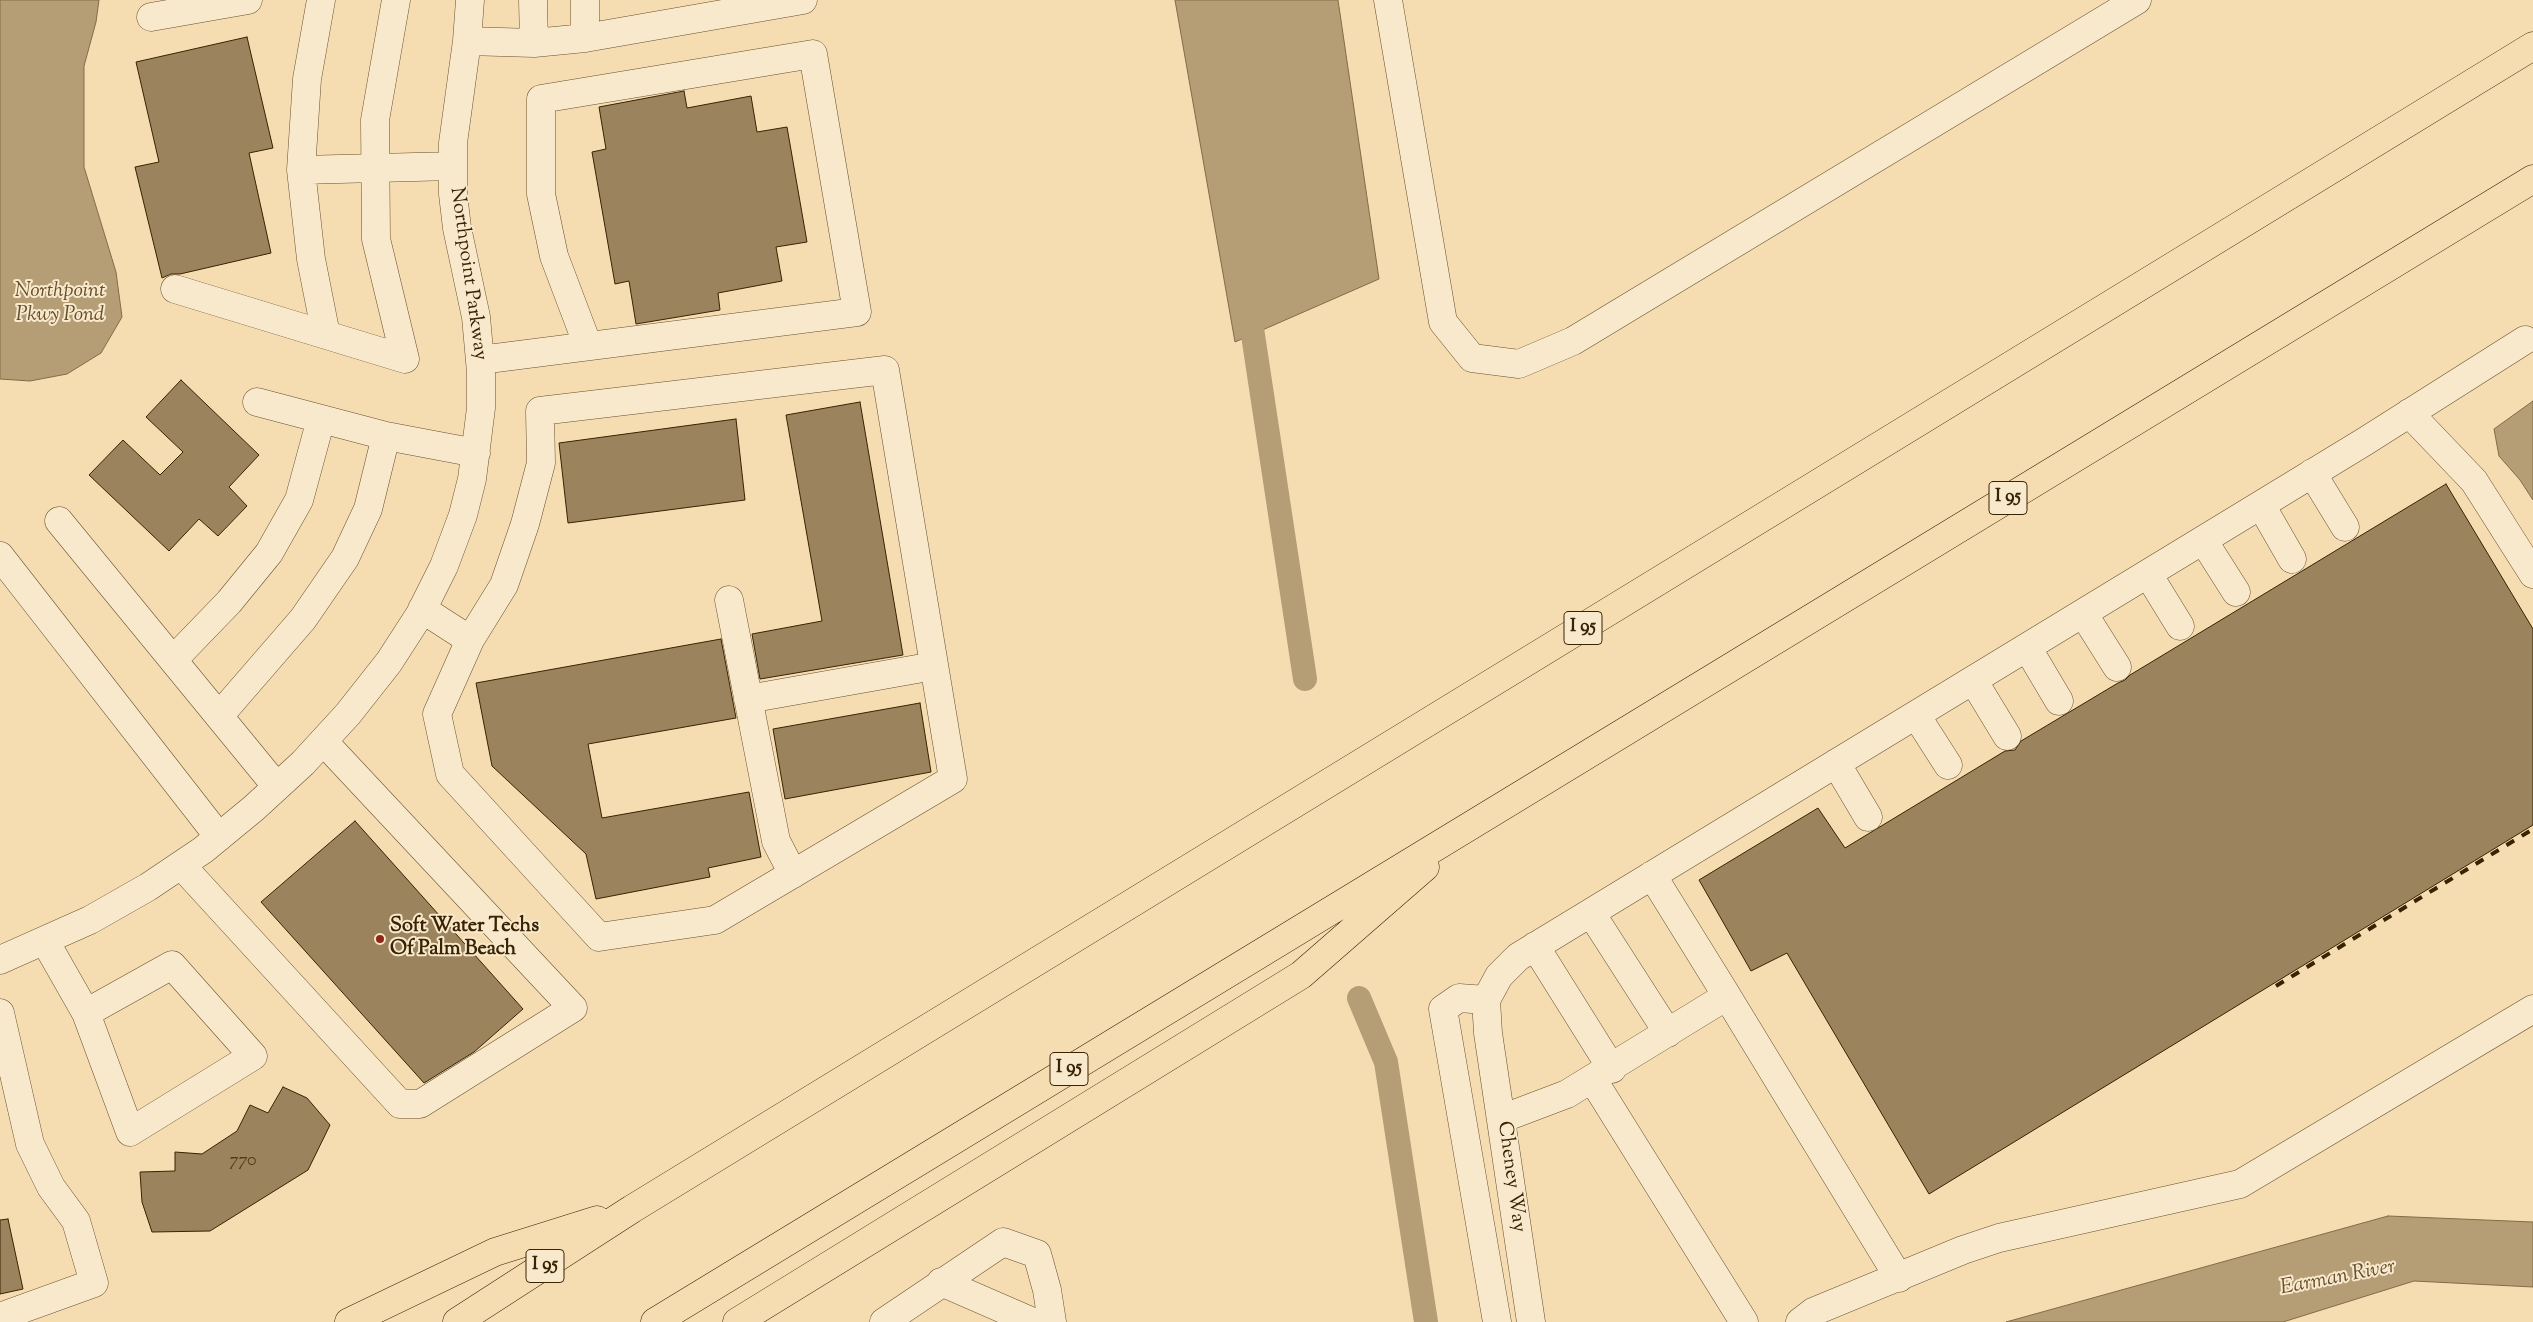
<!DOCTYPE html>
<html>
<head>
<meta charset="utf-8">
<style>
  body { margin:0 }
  canvas { display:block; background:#f5dcb1 }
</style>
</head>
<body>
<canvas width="2533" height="1322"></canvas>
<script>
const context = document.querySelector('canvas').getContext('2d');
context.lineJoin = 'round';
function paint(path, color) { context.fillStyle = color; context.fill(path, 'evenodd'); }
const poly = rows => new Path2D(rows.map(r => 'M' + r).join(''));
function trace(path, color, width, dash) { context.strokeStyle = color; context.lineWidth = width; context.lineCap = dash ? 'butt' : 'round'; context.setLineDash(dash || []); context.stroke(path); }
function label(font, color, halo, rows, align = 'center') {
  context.font = font + ' "Sorts Mill Goudy",serif'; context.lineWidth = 4; context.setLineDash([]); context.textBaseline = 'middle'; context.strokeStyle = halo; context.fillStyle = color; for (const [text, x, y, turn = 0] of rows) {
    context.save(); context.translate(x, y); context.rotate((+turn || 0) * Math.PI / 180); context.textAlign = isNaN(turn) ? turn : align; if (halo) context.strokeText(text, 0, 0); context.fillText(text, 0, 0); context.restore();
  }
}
const water = poly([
  [0,0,99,0,96,22,84,66,84,167,116,272,122,317,101,353,67,374,30,381,0,379,0,0],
  [1175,0,1338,0,1379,279,1235,342,1175,0],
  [2533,401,2533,500,2520,480,2499,456,2494,429,2533,401],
  [2388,1216,2533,1222,2533,1287,2414,1281,2283,1322,2006,1322,2388,1216]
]);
paint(water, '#b59d76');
trace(water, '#836c48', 1);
trace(poly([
  [1248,302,1305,679],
  [1359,998,1386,1062,1426,1322]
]), '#b59d76', 24);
const building = poly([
  [247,37,273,148,249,153,271,253,180,274,171,274,162,278,135,167,159,162,136,62,247,37],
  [684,91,687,108,751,96,757,132,787,127,807,242,776,247,782,281,718,293,720,310,636,324,629,281,615,284,592,152,606,149,599,107,684,91],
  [181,380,259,455,229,487,247,506,218,536,199,519,169,551,89,475,123,440,160,475,183,452,146,417,181,380],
  [860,402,903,655,760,679,752,634,822,621,786,415,860,402],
  [736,419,745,500,568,523,559,443,736,419],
  [2446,484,2533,629,2533,825,1929,1194,1787,953,1751,971,1699,880,1818,808,1845,848,2005,751,2015,750,2021,741,2118,683,2125,680,2130,675,2446,484],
  [721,639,736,718,588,744,602,818,749,792,761,857,708,868,710,877,596,899,586,854,492,766,476,683,721,639],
  [920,703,931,772,785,799,773,729,920,703],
  [355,821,523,1009,474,1052,424,1083,261,902,355,821],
  [283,1087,307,1098,330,1125,308,1170,210,1231,152,1232,142,1202,140,1172,175,1171,175,1152,202,1154,237,1131,250,1105,268,1113,283,1087],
  [8,1219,23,1289,0,1294,0,1220,8,1219]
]);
paint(building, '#9a835d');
trace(building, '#382302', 1);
const minor = poly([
  [321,0,307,79,301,170,311,259,326,335],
  [533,0,534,43,585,38],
  [585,0,585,38,803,0],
  [1388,0,1443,322,1472,358,1519,364,1573,341,2137,0],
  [151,17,248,0],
  [467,41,534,43],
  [301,170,453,166],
  [175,289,405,359,376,239,375,120,396,0],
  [480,360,857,312,813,54,541,99,541,194,554,256,588,346],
  [2409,413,2474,481,2533,574],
  [386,436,476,453],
  [2312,473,2345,527],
  [2261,505,2292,559],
  [59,521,277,787],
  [2203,540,2236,592],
  [0,556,219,837],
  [2148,574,2180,626],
  [729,600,776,841,793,874],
  [422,609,470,640,437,714,450,774,599,937,715,920,953,779,885,370,540,411,541,463,525,524,504,585,470,640],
  [2083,613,2117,667],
  [2027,647,2059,701],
  [173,660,229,602,269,553,299,500,321,419],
  [1973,680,2007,736],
  [748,699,934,666],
  [1916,715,1948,765],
  [219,716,303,619,345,558,368,509,386,436,257,402],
  [1836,763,1868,817],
  [181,865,400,1104,420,1104,573,1008,323,741],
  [1652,875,1727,996],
  [1591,913,1668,1033],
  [45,941,86,1013,130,1132,253,1056,172,965,86,1013],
  [1535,946,1612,1069],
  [0,960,90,920,148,887,203,850,254,808,303,763,348,714,389,662,420,614,444,566,463,515,472,479,481,408,481,372,476,317,457,228,453,194,453,143,467,41,470,0],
  [1486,1000,1459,998,1443,1009,1497,1322],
  [0,1013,30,1144,51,1187,76,1221,94,1283,0,1317],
  [1593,1080,1744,1322],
  [1501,1119,1567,1094,1727,996,1899,1278],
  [941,1282,1033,1322],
  [884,1322,1003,1242,1037,1254,1047,1290,1052,1322],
  [1531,1322,1488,1033,1486,1000,1499,976,1518,957,2364,442,2525,340],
  [1800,1322,1813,1312,1963,1250,1999,1238,2240,1184,2533,1009]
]);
const highway = poly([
  [349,1322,495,1252,597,1220],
  [457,1322,632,1209,2533,46],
  [655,1322,2533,179],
  [737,1322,1301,975,1425,867]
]);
trace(minor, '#67512e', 29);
trace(highway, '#382302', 29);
trace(minor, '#f8e8cc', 28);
trace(highway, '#f5dcb1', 28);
trace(poly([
  [2276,986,2533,829]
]), '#382302', 4, [9, 9]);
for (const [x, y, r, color] of [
  [380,939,5,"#8f2418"]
]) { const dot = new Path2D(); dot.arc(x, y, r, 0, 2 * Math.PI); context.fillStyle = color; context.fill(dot); trace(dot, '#f8e8cc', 2); }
label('18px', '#503b19', null, [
  ["770",243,1162]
]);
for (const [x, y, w] of [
  [2008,498,38],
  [1583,628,38],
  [1069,1069,38],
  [545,1266,38]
]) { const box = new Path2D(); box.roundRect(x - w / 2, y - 16.5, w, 33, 4); context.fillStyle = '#f8e8cc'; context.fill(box); trace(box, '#382302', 1); }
label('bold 19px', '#382302', null, [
  ["I 95",2008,498],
  ["I 95",1583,628],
  ["I 95",1069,1069],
  ["I 95",545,1266]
]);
label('20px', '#382302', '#f8e8cc', [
  ["Northpoint Parkway",467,274,82],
  ["Cheney Way",1510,1177,82]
]);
label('bold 20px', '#382302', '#f8e8cc', [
  ["Soft Water Techs",390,928],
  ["Of Palm Beach",390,951]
], 'left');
label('italic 21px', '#644e2b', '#f8e8cc', [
  ["Northpoint",60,292],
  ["Pkwy Pond",60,316],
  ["Earman River",2338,1279,-11]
]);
</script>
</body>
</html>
